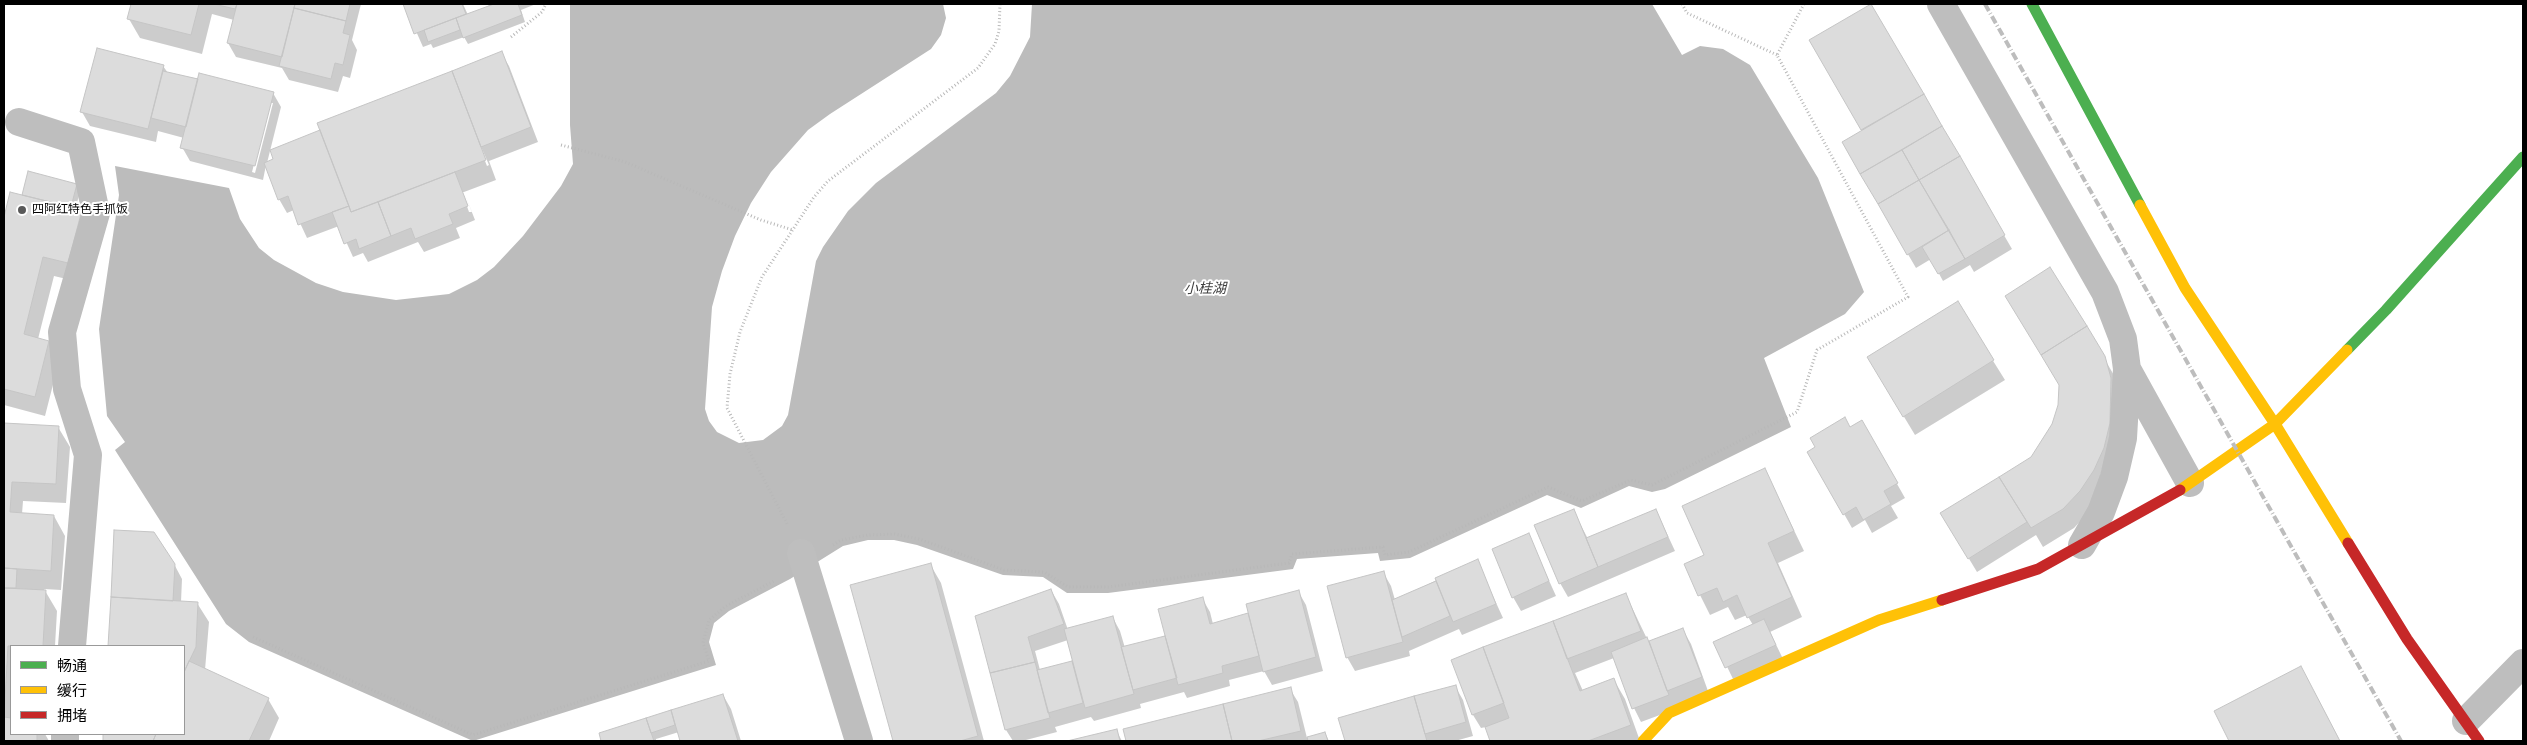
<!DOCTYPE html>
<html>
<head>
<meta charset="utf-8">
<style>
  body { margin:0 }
  #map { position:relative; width:2527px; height:745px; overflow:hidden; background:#fff; font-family:"Roboto Condensed","Noto Sans SC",sans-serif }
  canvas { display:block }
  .frame { position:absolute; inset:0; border:5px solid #000; pointer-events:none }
  .legend { position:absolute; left:10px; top:645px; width:175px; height:90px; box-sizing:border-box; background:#fff; border:1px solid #999; margin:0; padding:6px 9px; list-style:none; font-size:15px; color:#000 }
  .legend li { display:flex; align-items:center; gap:10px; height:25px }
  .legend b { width:25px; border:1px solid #999 }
</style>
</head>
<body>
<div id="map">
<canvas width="2527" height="745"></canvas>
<div class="frame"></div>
<ul class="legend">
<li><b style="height:6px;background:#4caf50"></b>畅通</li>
<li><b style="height:6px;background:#ffc107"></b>缓行</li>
<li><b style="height:6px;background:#c62828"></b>拥堵</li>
</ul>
</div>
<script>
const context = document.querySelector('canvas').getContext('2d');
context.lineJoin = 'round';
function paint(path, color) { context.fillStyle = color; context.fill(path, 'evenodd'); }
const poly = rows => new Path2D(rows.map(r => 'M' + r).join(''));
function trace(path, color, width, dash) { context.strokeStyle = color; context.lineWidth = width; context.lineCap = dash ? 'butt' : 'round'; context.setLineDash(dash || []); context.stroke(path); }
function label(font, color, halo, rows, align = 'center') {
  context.font = font + ' "Roboto Condensed","Noto Sans SC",sans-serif'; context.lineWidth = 4; context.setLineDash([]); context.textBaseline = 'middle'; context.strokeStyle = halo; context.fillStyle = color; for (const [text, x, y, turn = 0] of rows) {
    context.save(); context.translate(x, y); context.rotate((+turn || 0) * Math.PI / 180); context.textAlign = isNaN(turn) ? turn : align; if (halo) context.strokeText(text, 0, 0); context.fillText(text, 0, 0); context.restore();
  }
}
paint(poly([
  [570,4,943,4,946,18,941,35,931,49,830,114,808,130,771,172,751,203,735,236,722,271,712,307,705,409,709,421,717,432,739,443,763,440,782,426,788,415,816,261,823,247,848,211,876,183,996,93,1010,76,1030,37,1032,4,1652,4,1682,55,1700,46,1723,49,1750,65,1818,178,1864,292,1845,314,1764,358,1791,427,1665,489,1652,492,1629,486,1581,508,1547,495,1410,558,1380,561,1378,553,1297,559,1293,569,1108,593,1067,593,1043,577,1003,575,917,545,894,540,868,540,843,546,790,579,729,611,714,623,709,642,716,665,473,741,249,642,226,624,115,450,125,442,107,416,99,329,119,195,115,166,229,188,240,219,259,248,274,260,316,283,343,292,396,300,449,294,477,280,494,267,523,236,561,186,573,164,570,125]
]), '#bcbcbc');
paint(poly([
  [133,4,361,4,352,40,357,50,350,78,343,76,338,92,289,80,282,68,236,57,228,43,234,20,212,14,202,54,140,38,129,19],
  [404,4,463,4,468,15,489,7,488,4,536,4,521,10,525,22,468,44,464,37,433,48,431,44,423,47],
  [1871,6,2012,249,1974,272,1970,265,1943,281,1931,259,1916,268,1843,143,1863,131,1811,41],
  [501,53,509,66,538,142,489,161,496,180,464,192,475,220,456,228,460,238,424,252,418,242,368,262,363,253,353,257,339,226,307,238,294,210,287,213,279,199,266,165,263,180,190,161,182,147,184,138,158,131,156,142,90,126,82,112,163,66,168,73,273,93,281,107,267,163,320,132],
  [270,103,273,103,255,173,252,172],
  [479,142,489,165,487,166,478,143],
  [462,192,464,192,472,212,469,212],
  [76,185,80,192,75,210,82,211,93,231,79,282,54,276,38,339,48,342,59,361,45,416,4,405,4,222,11,194,25,197,24,195],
  [27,195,44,199,43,202,27,198],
  [1957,303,2005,380,1915,435,1880,377],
  [2086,327,2115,377,2121,399,2091,510,2074,528,2043,547,2036,535,1977,572,1942,514,2032,458,2053,425],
  [1862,422,1905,498,1891,506,1898,518,1872,533,1865,520,1852,528,1809,452],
  [4,424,58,427,70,447,66,503,23,501,22,514,54,516,65,536,61,590,44,589,57,611,55,646,11,646,11,734,45,734,49,741,4,741],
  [1765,470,1804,551,1778,563,1802,617,1770,632,1783,659,1734,681,1715,642,1753,625,1747,615,1735,620,1728,607,1710,615,1685,565,1705,555],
  [1573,510,1588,539,1656,510,1675,551,1568,597,1560,583],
  [116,531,174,564,182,579,181,602,197,603,209,622,205,670,268,699,279,718,269,741,104,741,104,734,184,734,184,646,109,646],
  [1528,534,1556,596,1521,611,1513,597],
  [1477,561,1503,618,1462,635,1459,629,1409,651,1410,656,1355,671,1347,657,1383,572,1391,586,1395,600],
  [930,564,941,583,984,741,894,741,851,586],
  [1051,590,1059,604,1068,630,1113,618,1120,631,1125,648,1167,636,1202,598,1210,612,1213,624,1250,614,1298,591,1306,605,1323,671,1272,685,1264,671,1229,680,1230,686,1187,698,1184,692,1140,704,1141,708,1094,721,1091,717,1055,727,1057,732,1022,741,1013,741,1006,730,976,617],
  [1068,640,1074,662,1040,670,1035,651],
  [1626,595,1649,643,1683,630,1691,644,1708,691,1676,709,1641,722,1634,708,1614,658,1575,673,1583,691,1614,680,1625,699,1640,741,1491,741,1486,727,1481,728,1473,715,1453,660],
  [1455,686,1463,700,1473,736,1455,741,1346,741,1340,719],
  [1290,689,1298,702,1307,738,1325,733,1329,741,1127,741,1125,729],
  [2314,691,2340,741,2231,741,2215,711],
  [723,695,731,709,741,741,682,741,679,732,656,739,656,741,603,741,600,734],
  [1116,730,1122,741,1072,741]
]), '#0003');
const building = poly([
  [131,4,199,4,191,35,127,19,131,4],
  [214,4,237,4,235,9,214,4],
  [237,4,295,4,282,57,227,43,237,4],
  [295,4,350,4,346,21,294,8,295,4],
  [403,4,462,4,466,14,414,34,403,4],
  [494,4,518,4,522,15,463,38,456,18,494,4],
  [1871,4,1924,94,1861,130,1809,40,1871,4],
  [294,8,346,21,343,33,350,35,343,65,335,63,331,79,279,66,294,8],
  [456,18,460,30,428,42,424,30,456,18],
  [97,48,164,65,148,129,80,112,97,48],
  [502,51,531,127,481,147,452,71,502,51],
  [163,71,198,79,186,127,151,118,163,71],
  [452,71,486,160,351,212,317,123,452,71],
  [199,73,274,92,255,166,180,148,199,73],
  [1924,94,1942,126,1860,174,1842,142,1924,94],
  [1942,126,1960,156,1919,180,1902,150,1942,126],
  [320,130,349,206,298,225,288,196,278,200,264,163,273,159,270,150,320,130],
  [1902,150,1919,180,1878,204,1860,174,1902,150],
  [1960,156,2005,235,1965,259,1919,180,1960,156],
  [28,171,77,184,71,207,22,195,28,171],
  [455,172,468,206,449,214,453,224,415,239,411,228,391,236,378,202,455,172],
  [1919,180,1949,230,1907,255,1878,204,1919,180],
  [10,192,82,210,68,263,43,257,24,334,49,341,35,397,4,389,4,217,10,192],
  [378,202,391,236,359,249,356,239,344,244,332,212,349,206,351,212,378,202],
  [1949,230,1965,259,1938,274,1922,247,1949,230],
  [2050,267,2087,326,2041,355,2005,296,2050,267],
  [1958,301,1994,360,1903,417,1867,357,1958,301],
  [2087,326,2105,356,2111,378,2110,423,2104,448,2094,470,2080,491,2063,509,2031,528,1999,477,2031,457,2052,424,2058,405,2059,385,2041,355,2087,326],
  [1845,417,1850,427,1862,420,1898,483,1884,491,1891,504,1863,520,1856,507,1843,515,1807,452,1815,447,1810,438,1845,417],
  [4,423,59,426,56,484,12,482,10,512,54,515,51,571,4,568,4,423],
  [1765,468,1794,531,1768,543,1792,597,1747,618,1737,595,1723,602,1717,588,1698,596,1684,564,1704,555,1682,506,1765,468],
  [1999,477,2027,522,1968,559,1940,513,1999,477],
  [1574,509,1598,567,1559,584,1534,525,1574,509],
  [1656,509,1668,537,1598,567,1586,538,1656,509],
  [114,530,154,532,175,564,173,601,111,597,114,530],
  [1529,533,1549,581,1512,598,1492,549,1529,533],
  [1478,559,1496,604,1453,622,1435,578,1478,559],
  [931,563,978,736,960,741,893,741,850,585,931,563],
  [4,568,17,569,16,588,4,588,4,568],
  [1384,571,1403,642,1346,658,1327,586,1384,571],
  [1436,581,1450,616,1402,637,1392,600,1436,581],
  [4,588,46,590,43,646,8,646,4,717,11,718,11,734,37,734,37,741,4,741,4,588],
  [1051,589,1064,624,1028,637,1035,662,990,673,975,616,1051,589],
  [1299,590,1316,657,1263,672,1246,604,1299,590],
  [1626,593,1641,631,1567,659,1553,621,1626,593],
  [111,597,198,602,196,647,184,672,184,646,108,646,111,597],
  [1203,597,1210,624,1248,613,1259,656,1222,666,1223,673,1178,685,1158,609,1203,597],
  [1113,616,1134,694,1085,708,1064,629,1113,616],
  [1764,619,1776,645,1725,668,1713,642,1764,619],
  [1553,621,1580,691,1614,678,1631,725,1588,741,1490,741,1485,727,1509,718,1483,647,1553,621],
  [1683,628,1702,677,1667,691,1649,641,1683,628],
  [1165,636,1177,678,1133,690,1121,647,1165,636],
  [1647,637,1669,695,1632,709,1611,652,1647,637],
  [1483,647,1504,703,1472,715,1451,660,1483,647],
  [189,661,269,698,249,741,153,741,156,734,184,734,184,672,189,661],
  [1072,661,1083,703,1048,713,1037,670,1072,661],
  [1035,662,1050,718,1005,730,990,673,1035,662],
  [2301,666,2340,741,2229,741,2214,711,2301,666],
  [1456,685,1466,722,1425,734,1414,696,1456,685],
  [1291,687,1301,731,1258,741,1232,741,1223,704,1291,687],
  [723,694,738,741,680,741,671,710,723,694],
  [1414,696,1427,741,1345,741,1338,718,1414,696],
  [1223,704,1232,741,1126,741,1123,729,1223,704],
  [671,710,675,725,651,733,646,718,671,710],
  [646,718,654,741,601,741,599,733,646,718],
  [1117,729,1120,741,1067,741,1117,729],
  [1325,732,1328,741,1308,741,1307,737,1325,732],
  [103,734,156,734,153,741,103,741,103,734]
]);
paint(building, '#dcdcdc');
trace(building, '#c5c5c5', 1);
trace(poly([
  [1682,4,1687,13,1777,55],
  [511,37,542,12,546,4],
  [561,145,625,162,761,220,793,230],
  [787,524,727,408,730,374,740,332,762,277,814,197,828,181,978,68,995,44,999,31,1000,4],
  [833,545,841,540,868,535,895,534,919,539,1004,570,1044,572,1068,587,1108,587,1289,563,1292,554,1383,547,1385,555,1409,552,1548,487,1582,501,1631,480,1652,485,1797,412,1817,350,1908,297,1777,55,1804,4],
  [253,637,473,735,709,661,703,643,709,620,726,606,774,581]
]), '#b8b8b8', 3, [1, 2.5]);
trace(poly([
  [1941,4,2105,292,2123,339,2127,369,2123,438,2114,477,2101,512,2082,545],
  [19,122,81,142,96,213,62,332,67,389,88,455,72,646],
  [2127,369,2190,483],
  [801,553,859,741],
  [2466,721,2523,663],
  [65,741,65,734]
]), '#bebebe', 28);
trace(poly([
  [2032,4,2140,205],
  [2347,350,2386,310,2523,157]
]), '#4caf50', 11);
trace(poly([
  [2140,205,2185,288,2275,424,2348,543],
  [2180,490,2275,424,2347,350],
  [1643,741,1669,713,1879,620,1942,600]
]), '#ffc107', 11);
trace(poly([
  [2348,543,2407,639,2479,741],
  [1942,600,2038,569,2180,490]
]), '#c62828', 11);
trace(poly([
  [1985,4,2401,741]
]), '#bdbdbd', 4, [8, 2.5, 1, 2.5]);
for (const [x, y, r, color] of [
  [22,210,5,"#595959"]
]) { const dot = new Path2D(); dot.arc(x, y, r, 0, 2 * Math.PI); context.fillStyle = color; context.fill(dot); trace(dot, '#fff', 2); }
label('12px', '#000', '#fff', [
  ["四阿红特色手抓饭",32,210]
], 'left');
label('italic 14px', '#404040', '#fff', [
  ["小桂湖",1205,289]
]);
</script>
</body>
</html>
